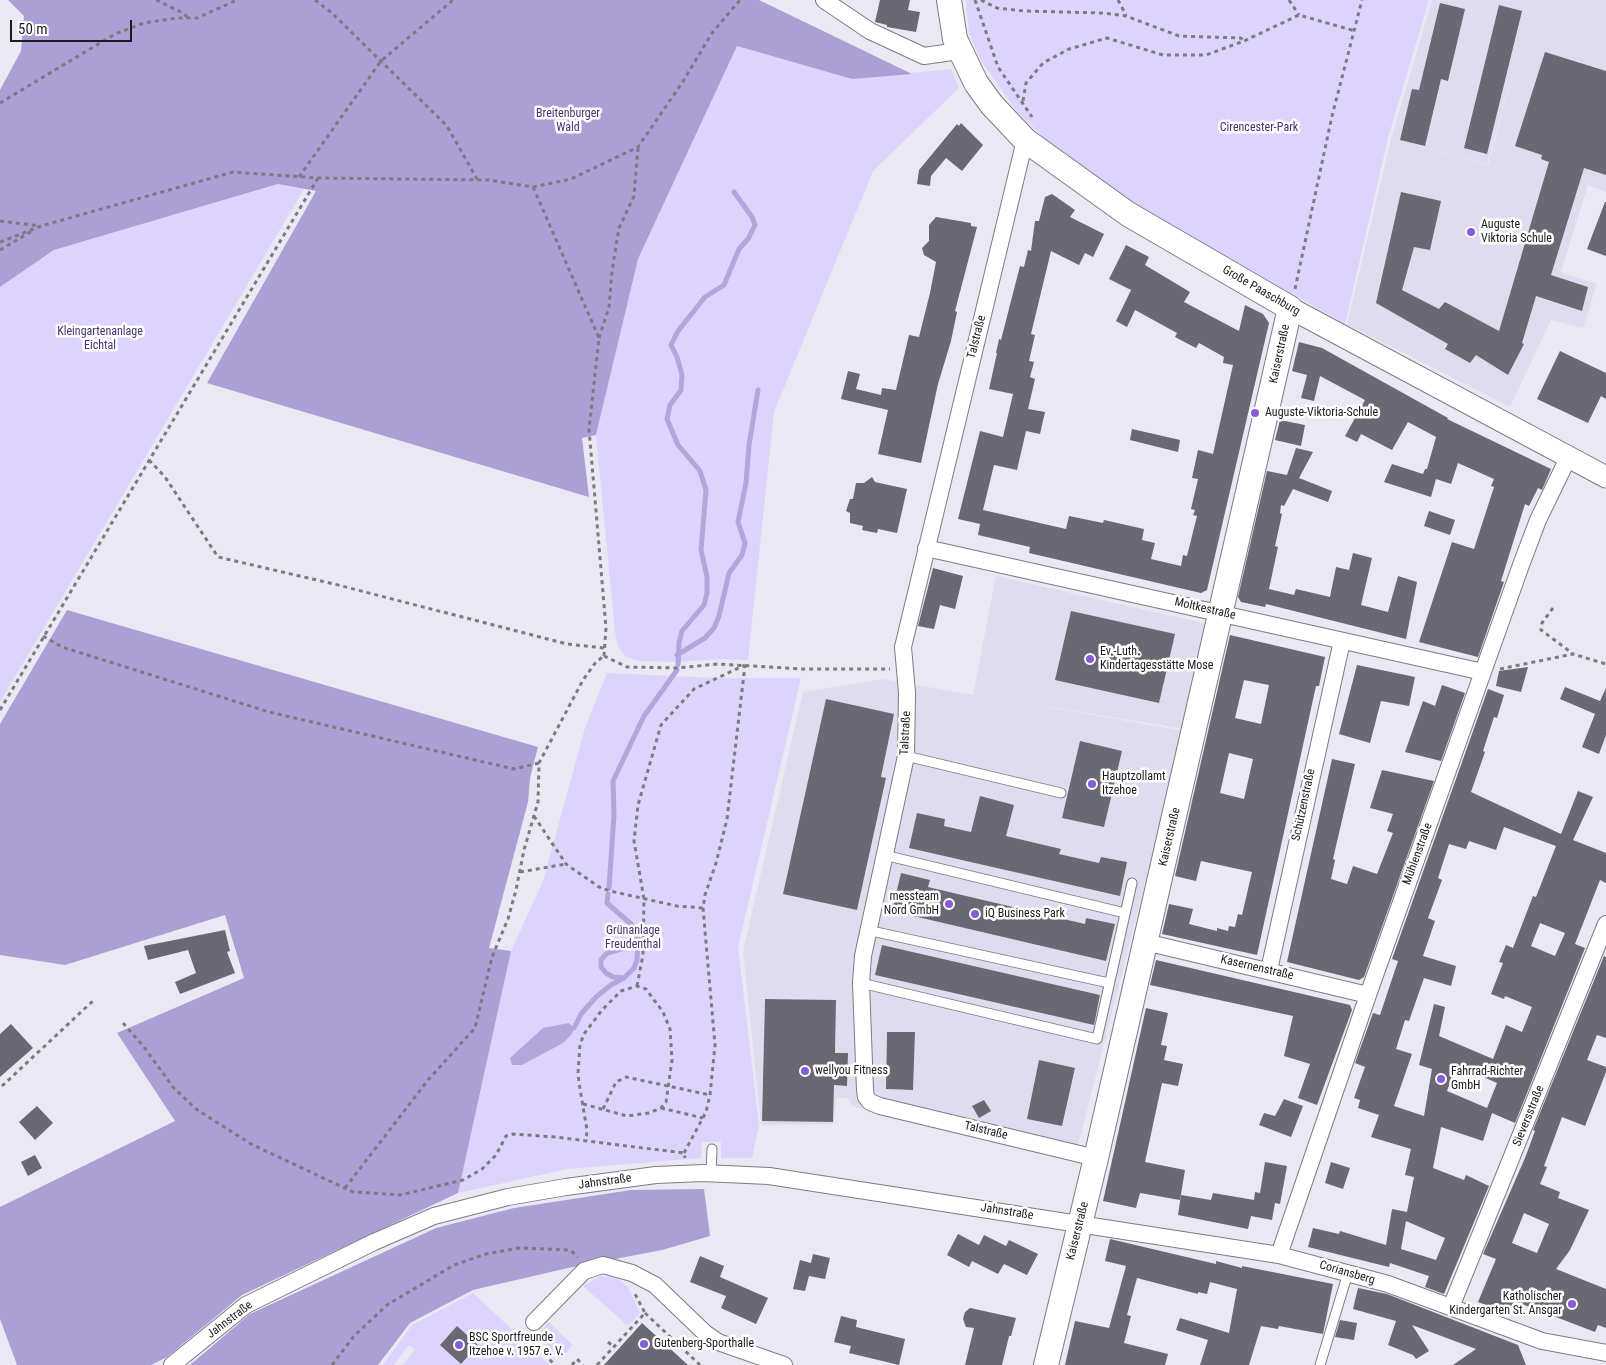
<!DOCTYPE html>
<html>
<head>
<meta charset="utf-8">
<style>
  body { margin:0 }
  #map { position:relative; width:1606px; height:1365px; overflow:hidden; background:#eae8f3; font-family:"Roboto Condensed",sans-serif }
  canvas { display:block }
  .scale { position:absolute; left:10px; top:20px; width:122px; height:22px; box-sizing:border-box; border:2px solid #1c1b1f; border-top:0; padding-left:6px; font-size:15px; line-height:18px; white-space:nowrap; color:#1c1b1f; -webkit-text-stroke:4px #fff; paint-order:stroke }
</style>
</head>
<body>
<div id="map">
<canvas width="1606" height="1365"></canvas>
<div class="scale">50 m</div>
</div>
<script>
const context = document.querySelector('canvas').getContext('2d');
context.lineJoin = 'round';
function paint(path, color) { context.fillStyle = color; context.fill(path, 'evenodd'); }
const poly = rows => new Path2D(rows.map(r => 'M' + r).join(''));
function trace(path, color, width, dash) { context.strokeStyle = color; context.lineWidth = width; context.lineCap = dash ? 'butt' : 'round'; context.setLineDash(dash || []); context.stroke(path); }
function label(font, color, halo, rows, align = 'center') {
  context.font = font + ' "Roboto Condensed",sans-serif'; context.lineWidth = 5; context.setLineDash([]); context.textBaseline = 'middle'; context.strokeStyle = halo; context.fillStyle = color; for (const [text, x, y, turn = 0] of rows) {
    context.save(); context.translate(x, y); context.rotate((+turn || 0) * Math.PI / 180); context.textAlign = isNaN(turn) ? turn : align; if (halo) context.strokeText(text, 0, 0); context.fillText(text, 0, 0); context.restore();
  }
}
paint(poly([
  [1432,0,1606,0,1606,192,1588,185,1561,272,1597,284,1583,328,1551,320,1510,407,1347,324,1391,139,1488,165,1523,34,1487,164,1391,139],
  [996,576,1207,624,1184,729,1008,700,1184,731,1074,1161,852,1106,848,1098,836,1098,834,1124,761,1125,743,951,803,692,883,679,973,695],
  [826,699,894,714,881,777,886,779,857,910,783,894],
  [918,813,945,819,944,826,982,834,983,831,1060,849,1059,854,1099,863,1101,857,1127,862,1120,895,910,848],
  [901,873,929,880,928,887,1085,924,1086,918,1115,924,1106,961,893,911],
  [882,945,1101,995,1094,1025,875,975],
  [765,999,836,1000,835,1053,847,1086,834,1085,833,1122,762,1121],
  [887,1032,915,1032,913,1090,886,1089],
  [1040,1060,1075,1068,1062,1126,1027,1119]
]), '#e0dcef');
paint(poly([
  [966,0,1429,0,1388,138,1345,324,1130,201,1053,147,1015,109,981,61,969,33],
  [737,46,852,79,951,69,959,88,873,171,774,412,748,660,718,659,678,662,638,661,626,657,618,647,615,632,596,435,638,259],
  [279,184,304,189,0,702,0,287,54,250],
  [607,673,718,678,801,678,738,947,759,1125,752,1158,721,1158,721,1142,702,1142,701,1158,567,1169,458,1193,511,951,543,881,585,728],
  [601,1276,618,1279,628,1287,640,1313,628,1326,583,1286],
  [473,1293,550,1365,403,1365,415,1350,409,1345,394,1365,383,1365,412,1325],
  [549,1322,573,1345,560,1359,536,1336]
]), '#ddd4fd');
paint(poly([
  [8,0,759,0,912,74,852,79,737,46,638,259,596,435,582,438,589,497,207,383,316,191,278,184,54,250,0,287,0,90,21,51,24,16],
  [67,610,538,747,530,778,528,802,489,948,511,951,458,1193,242,1295,167,1357,151,1365,17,1365,0,1319,0,1207,175,1121,117,1033,244,978,225,915,65,965,0,955,0,724],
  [704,1189,710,1236,662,1250,568,1268,473,1290,410,1323,378,1365,190,1365,250,1314,436,1228,514,1208,631,1190]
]), '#ac9fd5');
paint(poly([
  [569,1023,574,1028,572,1034,563,1043,522,1065,512,1065,510,1058,543,1028]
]), '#b3a6dd');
trace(poly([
  [677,655,705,638,714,628,719,616,729,573,742,555,745,543,738,522,746,483,749,445,758,390],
  [678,665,679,643,682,631,704,605,707,593,707,577,701,550,706,490,700,471,678,445,667,419,670,405,681,390,682,375,677,357,671,345,678,331,705,297,724,285,739,249,748,239,755,225,752,217,734,192],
  [609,888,614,815,613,781,644,716,677,670],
  [624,978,613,977,606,973,601,967,601,960,607,953,632,946,637,938],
  [574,1028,581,1014,596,997,611,985,624,978,634,968,637,960,638,938,632,925,607,903,608,894]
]), '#b3a6dd', 5);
paint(poly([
  [880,0,910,0,908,10,920,12,916,32,887,27,887,25,875,22],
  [1440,3,1465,9,1448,81,1441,79,1425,146,1400,140,1412,89,1419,90],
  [1499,5,1522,11,1487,154,1464,148],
  [1545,52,1606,71,1606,175,1584,168,1551,275,1588,287,1582,311,1536,296,1522,343,1524,344,1508,375,1476,355,1470,363,1445,349,1448,344,1376,303,1401,192,1441,201,1430,250,1414,247,1402,290,1439,309,1445,302,1499,331,1549,162,1541,159,1542,155,1515,146],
  [961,123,983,145,962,171,946,158,931,176,930,186,917,184,919,170,957,124,959,126],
  [1052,194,1075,210,1070,217,1104,234,1093,257,1085,253,1079,265,1051,251,1031,334,1035,335,1029,361,1034,362,1030,377,1035,379,1028,409,1045,412,1040,434,1026,431,1017,470,994,465,983,510,1066,529,1069,516,1103,523,1104,520,1144,529,1142,540,1155,543,1151,559,1181,566,1183,555,1187,556,1197,516,1193,515,1195,510,1191,509,1198,479,1192,478,1198,450,1213,454,1233,365,1223,363,1224,357,1199,343,1196,348,1175,337,1177,333,1135,310,1127,327,1116,321,1131,290,1109,279,1126,245,1149,257,1145,265,1190,292,1184,302,1239,331,1245,305,1263,314,1269,323,1207,590,1201,593,1029,553,1030,547,978,535,980,524,958,519,980,431,1003,437,1013,394,989,389,997,353,996,353,999,339,1001,340,1020,266,1024,267,1028,250,1031,251,1035,221,1039,221,1045,197],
  [1605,202,1606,202,1606,256,1587,249],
  [936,217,971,223,971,226,977,227,955,311,957,312,951,341,938,384,921,463,878,454,888,410,841,399,848,371,860,374,856,389,881,395,882,388,896,390,909,335,919,337,930,293,936,262,924,255,922,248,929,241,929,225],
  [1299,342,1322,348,1448,418,1447,419,1551,469,1542,490,1538,488,1529,506,1525,504,1501,581,1504,582,1478,657,1419,642,1452,542,1474,549,1494,487,1491,486,1494,479,1458,463,1451,484,1436,479,1431,497,1384,482,1392,464,1423,474,1425,469,1427,469,1436,437,1408,422,1392,450,1361,434,1357,442,1345,436,1365,400,1320,376,1314,401,1301,398,1307,375,1292,371],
  [1560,351,1606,373,1606,399,1601,396,1588,423,1537,399],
  [1280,420,1305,425,1301,446,1275,440],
  [1132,429,1180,440,1178,452,1130,440],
  [1296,448,1313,452,1299,478,1332,491,1328,502,1293,489,1284,506,1281,505,1280,513,1282,514,1275,546,1278,547,1269,589,1294,595,1296,589,1330,597,1336,567,1349,570,1353,553,1372,558,1361,605,1388,612,1398,576,1417,582,1406,639,1266,604,1265,607,1241,602,1238,597,1267,471,1287,475],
  [872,477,875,482,907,489,897,533,878,529,877,533,862,530,863,526,850,523,850,513,846,511,850,499,853,499,856,483,864,483],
  [1429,511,1455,520,1450,535,1424,526],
  [933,568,963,576,955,609,940,605,934,629,918,626],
  [1071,611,1175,634,1159,703,1055,680],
  [1230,635,1325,657,1319,686,1316,686,1257,955,1162,934,1169,904,1193,909,1189,924,1217,931,1217,928,1228,931,1229,926,1235,927,1238,914,1242,915,1252,872,1201,861,1196,881,1175,876],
  [1244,680,1269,685,1261,724,1235,718],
  [1229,753,1253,759,1244,799,1220,793],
  [1357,665,1415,677,1409,706,1381,701,1370,743,1339,734],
  [1528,667,1521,692,1496,686,1499,671],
  [1442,685,1465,693,1441,761,1405,752,1423,701,1435,706],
  [1565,687,1600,701,1606,688,1606,735,1599,754,1582,747,1595,714,1560,699],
  [1488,689,1504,695,1497,718,1494,717,1483,751,1485,752,1471,792,1561,834,1578,791,1593,797,1573,840,1606,853,1606,883,1600,880,1575,944,1585,948,1515,1123,1492,1113,1483,1141,1441,1127,1433,1168,1464,1180,1466,1175,1489,1186,1444,1294,1425,1287,1429,1276,1390,1263,1389,1267,1308,1247,1313,1228,1339,1234,1340,1231,1386,1245,1392,1209,1407,1212,1414,1177,1405,1175,1411,1149,1371,1137,1379,1115,1358,1108,1360,1100,1354,1098,1365,1067,1355,1063,1373,1013,1380,1015,1398,961,1392,959],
  [1504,827,1556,846,1536,897,1533,896,1513,948,1506,945,1499,962,1503,963,1491,994,1504,999,1505,996,1532,1007,1522,1032,1506,1025,1493,1059,1439,1036,1445,1007,1434,1004,1419,1065,1432,1069,1424,1116,1394,1106,1412,1054,1396,1049,1405,1020,1409,1021,1424,978,1451,986,1456,966,1423,956,1435,921,1428,918,1442,880,1438,878,1449,844,1466,849,1469,841,1496,850],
  [1540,923,1565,933,1555,956,1531,946],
  [1456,1065,1497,1083,1487,1108,1447,1091],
  [1406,1221,1445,1238,1436,1260,1401,1249],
  [826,699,894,714,881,777,886,778,857,910,783,894],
  [1080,741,1122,751,1104,827,1062,818],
  [1332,759,1355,764,1333,859,1335,860,1331,879,1347,884,1353,866,1377,874,1393,833,1387,831,1393,814,1370,808,1382,770,1434,781,1364,977,1359,980,1287,962],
  [980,796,1014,805,1006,836,1061,849,1059,854,1099,863,1101,857,1127,862,1120,896,909,848,917,813,945,819,944,826,971,832],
  [901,873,930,880,928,887,1085,924,1086,918,1115,924,1106,961,892,911],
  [225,930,230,951,227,952,235,973,180,994,175,982,196,973,188,950,148,960,144,946],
  [882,945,1100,995,1094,1025,875,975],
  [1604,956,1606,957,1606,1038,1597,1035,1587,1060,1606,1067,1606,1072,1585,1126,1562,1117,1544,1166,1547,1167,1540,1184,1560,1192,1558,1198,1589,1210,1570,1250,1556,1269,1606,1289,1606,1328,1598,1325,1595,1332,1514,1301,1509,1314,1478,1302,1496,1259,1483,1254,1525,1158,1535,1131,1533,1130],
  [1524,1213,1549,1224,1537,1253,1512,1243],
  [1156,960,1350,1005,1352,1010,1317,1105,1298,1098,1310,1064,1284,1056,1293,1016,1150,985],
  [765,999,836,1000,835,1053,848,1053,847,1086,834,1085,833,1122,762,1121],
  [1146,1008,1168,1013,1161,1045,1167,1046,1164,1060,1183,1064,1178,1086,1162,1083,1145,1162,1185,1170,1180,1200,1140,1193,1136,1208,1103,1201],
  [11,1024,33,1048,0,1077,0,1034],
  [887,1032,915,1032,913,1090,886,1089],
  [1039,1060,1075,1068,1062,1126,1027,1119],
  [1284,1099,1303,1106,1291,1137,1259,1125,1264,1113,1275,1116],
  [984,1100,991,1111,979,1118,972,1106],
  [37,1106,53,1123,35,1140,19,1122],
  [35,1155,42,1168,28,1176,21,1162],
  [1265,1162,1287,1166,1280,1204,1275,1203,1272,1220,1251,1216,1248,1229,1178,1215,1181,1195,1211,1200,1213,1193,1254,1200,1255,1192,1260,1193],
  [1331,1162,1350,1168,1343,1189,1325,1183],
  [958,1234,979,1245,984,1235,1006,1246,1009,1240,1038,1254,1027,1275,1004,1264,998,1274,972,1261,969,1267,947,1255],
  [1110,1239,1216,1264,1216,1261,1242,1268,1242,1266,1333,1284,1323,1334,1279,1326,1278,1329,1261,1326,1249,1365,1200,1365,1208,1340,1176,1330,1180,1318,1229,1333,1237,1289,1210,1282,1207,1294,1198,1292,1198,1294,1137,1278,1127,1315,1131,1316,1124,1343,1168,1354,1165,1365,1065,1365,1075,1321,1109,1328,1126,1266,1105,1261],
  [813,1254,830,1258,825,1279,809,1276,805,1291,793,1289,800,1260,811,1263],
  [700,1256,724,1266,720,1277,768,1298,756,1324,721,1308,726,1296,690,1282],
  [1358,1288,1387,1294,1518,1345,1526,1365,1453,1365,1476,1349,1412,1325,1429,1351,1416,1359,1413,1355,1388,1345,1396,1321,1353,1309],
  [970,1308,1016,1318,1011,1336,1009,1336,1002,1365,965,1365,974,1328,966,1327,963,1319,965,1312],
  [841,1316,857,1320,856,1327,905,1339,899,1365,849,1353,851,1346,834,1342],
  [1340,1320,1357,1323,1354,1340,1335,1337],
  [642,1323,688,1365,604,1365],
  [457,1326,478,1345,461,1364,440,1345]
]), '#6a6872');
const service = poly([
  [906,756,1061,793],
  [884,855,1125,913],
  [867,930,1109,983],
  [861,983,1097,1039,1132,883],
  [711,1173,712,1149],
  [1320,1365,1348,1273]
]);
const minor = poly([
  [824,0,870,31,924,56,959,51],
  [1025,140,903,647,907,693,906,756,863,956,861,983,865,1090,866,1097,870,1102,880,1106,1096,1158],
  [926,548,1483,672],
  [1145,942,1368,995],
  [1269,970,1342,641],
  [1279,1255,1368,995,1521,565,1538,520,1568,458],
  [1451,1307,1606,924],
  [534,1322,584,1271,603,1265,632,1273,655,1285,705,1333,718,1342,784,1365],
  [172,1365,246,1305,374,1242,434,1216,508,1197,566,1187,656,1175,703,1173,769,1176,1279,1255,1388,1284,1542,1341,1606,1353]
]);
const tertiary = poly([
  [1290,308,1606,477]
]);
const secondary = poly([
  [949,0,955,39,976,83,992,105,1025,140,1128,214,1290,308,1096,1158,1046,1365]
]);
trace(service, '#7d7b85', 11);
trace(minor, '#7d7b85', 18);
trace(tertiary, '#7d7b85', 23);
trace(secondary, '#7d7b85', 26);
trace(poly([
  [156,0,183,13,187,17],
  [315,0,332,13,447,126,477,179],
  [975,0,998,67,1032,117],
  [981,0,997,8,1024,11,1102,13,1126,16,1179,36,1241,38,1244,41],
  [1118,0,1126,15],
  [1289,0,1299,15],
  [1023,101,1026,83,1043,63,1069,49,1107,38,1163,55,1206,55,1244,41,1299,15,1355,31],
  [0,103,115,34,144,23,177,18,197,18,237,0],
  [299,177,381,61,453,0],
  [533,187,599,338,589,429,606,628,604,656],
  [0,221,40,226],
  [0,242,41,226,233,172,318,178,489,180,533,187,571,179,638,147,682,83,712,33,740,0],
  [0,250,32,231],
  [1295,289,1332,116,1362,0],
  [599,338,609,307,612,271,619,228,634,196,638,148],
  [149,460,165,477,218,557,334,584,567,644,604,648],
  [1553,608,1542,623,1541,630,1572,653],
  [43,636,62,647,269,712,514,769,539,763],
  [604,656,627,667,677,668,718,664,802,669,890,669],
  [1500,669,1573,654,1606,664],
  [0,710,318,178],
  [534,816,566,864,599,887,610,891,677,906,703,908],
  [520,872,566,864],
  [637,986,643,955,644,899,634,841,638,805,661,725,694,689,745,665],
  [123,1023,144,1047,173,1087,196,1109,251,1144,353,1192,400,1195,463,1180,482,1169,496,1155,506,1136,513,1134,555,1137,684,1153,685,1158],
  [2,1086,95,999],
  [583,1104,627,1116,649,1113,661,1108,666,1102,672,1060,670,1029,663,1012,646,989,637,986,621,991,602,1010,584,1034,580,1045,578,1073,579,1083,587,1130,586,1141],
  [661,1108,703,1118],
  [603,1109,616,1082,626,1077,710,1095],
  [684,1153,706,1112,710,1095,715,1045,703,908,705,895,716,863,727,819,745,665],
  [345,1188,428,1080,475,1028,492,957,508,919,516,890,524,850,538,802,539,763,583,680,596,662,604,656],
  [645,1313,700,1365],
  [527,1337,555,1365],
  [608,1342,614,1347],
  [332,1365,354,1336,387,1305,454,1265,486,1254,519,1248,570,1250,578,1257],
  [572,1365,577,1359,583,1365],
  [597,1365,645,1313,634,1292]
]), '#7c7a81', 3, [4, 4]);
trace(service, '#fff', 9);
trace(minor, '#fff', 16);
trace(tertiary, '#fff', 21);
trace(secondary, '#fff', 24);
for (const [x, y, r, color] of [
  [1471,232,5,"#855dd7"],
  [1255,413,5,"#855dd7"],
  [1090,659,5,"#855dd7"],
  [1092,784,5,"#855dd7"],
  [949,904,5,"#855dd7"],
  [975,914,5,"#855dd7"],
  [805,1071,5,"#855dd7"],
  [1441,1079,5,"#855dd7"],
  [1572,1304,5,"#855dd7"],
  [644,1344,5,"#855dd7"],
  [459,1345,5,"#855dd7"]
]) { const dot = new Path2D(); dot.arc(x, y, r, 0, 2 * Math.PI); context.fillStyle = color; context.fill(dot); trace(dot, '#fff', 2); }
label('12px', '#463173', '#fff', [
  ["Breitenburger",568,114],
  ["Wald",568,128],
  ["Cirencester-Park",1259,128],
  ["Kleingartenanlage",100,332],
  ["Eichtal",100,346],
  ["Grünanlage",633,931],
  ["Freudenthal",633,945]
]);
label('12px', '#1c1b1f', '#fff', [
  ["Auguste",1481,225],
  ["Viktoria Schule",1481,239],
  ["Auguste-Viktoria-Schule",1265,413],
  ["Ev.-Luth.",1100,652],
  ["Kindertagesstätte Mose",1100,666],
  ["Hauptzollamt",1102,777],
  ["Itzehoe",1102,791],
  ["messteam",939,897,"right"],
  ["Nord GmbH",939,911,"right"],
  ["iQ Business Park",985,914],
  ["wellyou Fitness",815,1071],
  ["Fahrrad-Richter",1451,1072],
  ["GmbH",1451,1086],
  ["Katholischer",1562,1297,"right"],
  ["Kindergarten St. Ansgar",1562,1311,"right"],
  ["BSC Sportfreunde",469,1338],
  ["Itzehoe v. 1957 e. V.",469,1352],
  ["Gutenberg-Sporthalle",654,1344]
], 'left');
label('12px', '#1c1b1f', '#fff', [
  ["Große Paaschburg",1261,291,30],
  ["Talstraße",977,337,-76],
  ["Kaiserstraße",1280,354,-78],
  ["Moltkestraße",1205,609,13],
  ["Talstraße",906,733,-87],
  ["Schützenstraße",1304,805,-78],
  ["Kaiserstraße",1170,837,-77],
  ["Mühlenstraße",1418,854,-70],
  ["Kasernenstraße",1257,968,13],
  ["Sieversstraße",1529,1116,-68],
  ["Talstraße",986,1131,13],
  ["Jahnstraße",605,1182,-8],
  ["Jahnstraße",1007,1212,9],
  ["Kaiserstraße",1078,1231,-76],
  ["Coriansberg",1347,1273,16],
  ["Jahnstraße",230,1320,-37]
]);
</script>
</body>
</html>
